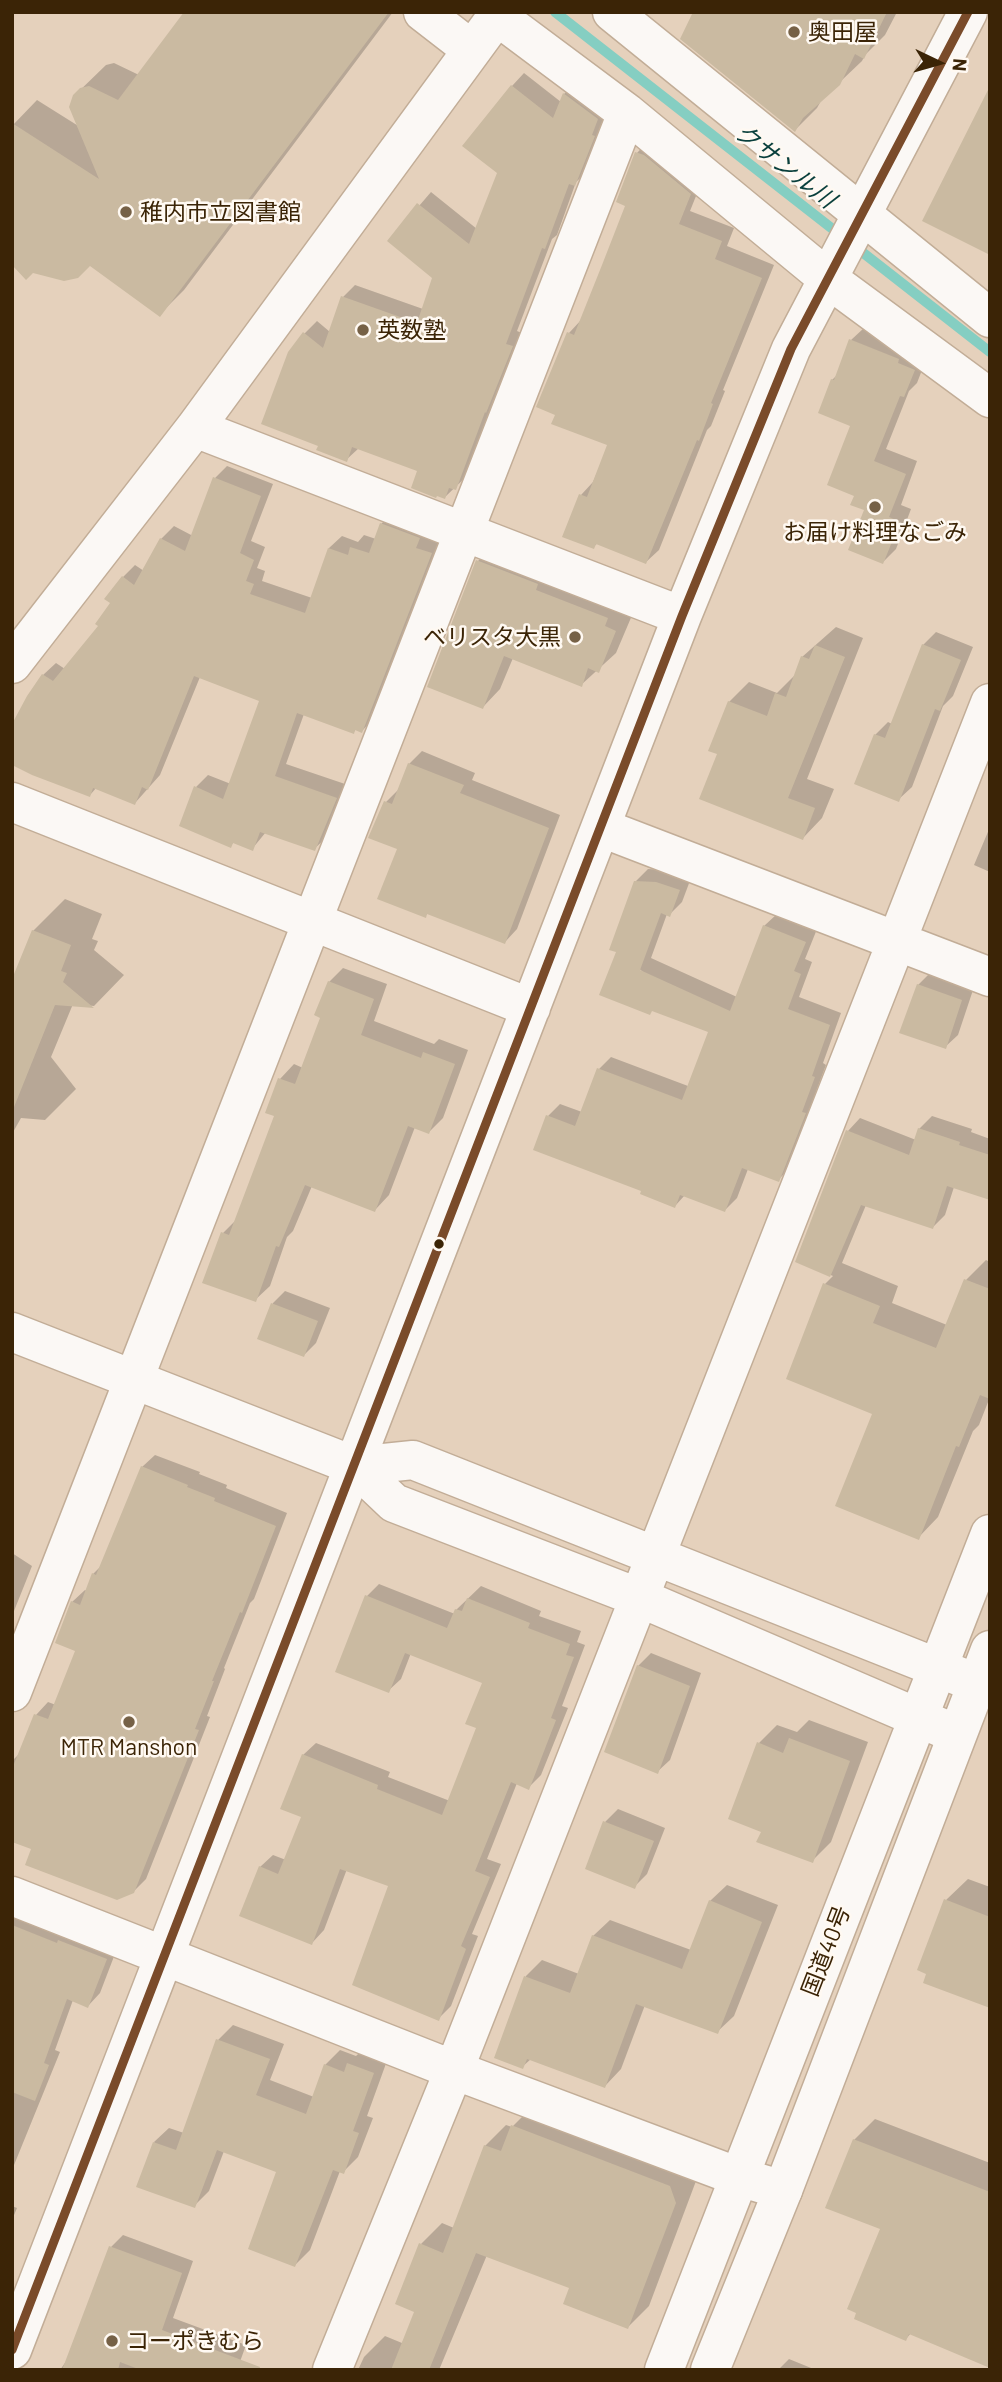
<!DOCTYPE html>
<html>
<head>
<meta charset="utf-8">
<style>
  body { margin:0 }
  #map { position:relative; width:1002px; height:2382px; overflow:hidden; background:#e5d1bc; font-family:Barlow,sans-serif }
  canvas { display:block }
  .frame { position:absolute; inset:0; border:14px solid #3b2406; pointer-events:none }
  .north { position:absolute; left:904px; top:28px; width:70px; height:70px; -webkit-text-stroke:5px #fff9f2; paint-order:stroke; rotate:95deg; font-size:19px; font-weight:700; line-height:28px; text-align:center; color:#3b2406 }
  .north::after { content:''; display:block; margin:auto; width:24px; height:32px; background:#3b2406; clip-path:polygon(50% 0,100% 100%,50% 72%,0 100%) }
</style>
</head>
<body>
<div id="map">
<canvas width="1002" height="2382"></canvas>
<div class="frame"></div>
<div class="north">N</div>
</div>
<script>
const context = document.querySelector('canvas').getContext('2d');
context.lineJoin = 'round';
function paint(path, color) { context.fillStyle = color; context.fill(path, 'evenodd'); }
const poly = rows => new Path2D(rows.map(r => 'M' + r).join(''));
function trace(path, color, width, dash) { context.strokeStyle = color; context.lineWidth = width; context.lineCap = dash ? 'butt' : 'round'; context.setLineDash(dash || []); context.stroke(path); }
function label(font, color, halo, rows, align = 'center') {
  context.font = font + ' Barlow,"Noto Sans JP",sans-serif'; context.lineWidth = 5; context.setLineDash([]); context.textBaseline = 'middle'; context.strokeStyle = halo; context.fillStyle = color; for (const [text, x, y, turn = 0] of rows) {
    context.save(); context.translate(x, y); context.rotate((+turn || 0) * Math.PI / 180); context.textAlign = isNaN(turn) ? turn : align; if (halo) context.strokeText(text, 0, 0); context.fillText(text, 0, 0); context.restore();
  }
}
paint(poly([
  [186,12,393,12,184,290,160,314,12,126,37,100,80,127,74,96,106,65,114,63,139,75],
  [695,12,897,12,885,35,865,55,862,61,822,99,817,108,795,130],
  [524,73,561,102,564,94,576,82,610,106,587,172,576,182,557,235,552,239,517,331,524,334,468,475,445,497,420,470,359,448,346,460,304,334,317,321,330,332,343,297,355,285,423,309,434,277,389,241,431,192,477,229,499,173,465,146,512,86],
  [649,140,702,181,690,211,734,228,727,246,774,265,723,390,725,391,711,426,707,430,659,550,646,562,598,543,593,547,564,536,581,495,593,482,609,444,557,414,569,333,582,319,628,205,637,153],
  [864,328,927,357,917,383,909,391,886,449,917,461,901,505,911,509,896,549,883,562,866,509,856,495,852,425,832,380,838,374,851,340],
  [227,466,273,484,251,541,265,547,257,568,265,571,262,581,312,598,329,548,342,536,358,542,364,535,376,539,381,524,394,512,443,541,374,718,362,731,356,729,354,732,304,714,286,764,348,785,327,837,314,849,266,832,252,849,234,842,230,846,196,787,208,775,231,784,261,700,200,677,160,775,135,803,97,787,90,795,43,675,56,663,65,669,100,626,123,577,135,565,144,571,161,539,174,526,193,536,215,478],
  [495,543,633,613,616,653,581,685,513,658,500,689,483,707,478,561],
  [836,627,863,638,807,779,834,789,822,818,803,838,719,753,729,702,749,682,777,693,796,674,802,657],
  [936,632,973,647,953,696,943,706,912,787,899,799,875,735,888,722,892,724,923,645],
  [422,751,475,773,472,780,560,815,517,929,505,942,429,912,425,916,399,848,386,802,398,790,409,764],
  [990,827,990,872,974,865],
  [648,869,669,870,691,878,682,902,669,915,667,914,651,958,737,997,764,926,777,914,817,929,805,959,812,962,799,997,841,1013,823,1063,826,1065,813,1100,817,1101,790,1168,778,1180,748,1169,737,1198,725,1210,685,1195,675,1206,643,1190,548,1116,560,1104,582,1112,599,1069,611,1057,688,1086,710,1031,619,951,635,882],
  [65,899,102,914,92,939,98,941,94,950,124,975,94,1006,73,1004,51,1057,76,1089,45,1120,21,1118,12,1134,12,983,33,931],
  [343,968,387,984,374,1021,434,1044,439,1039,468,1050,443,1118,429,1132,415,1127,389,1195,375,1210,312,1186,293,1231,287,1237,270,1286,255,1300,205,1282,223,1233,237,1219,277,1115,267,1112,280,1079,294,1064,303,1068,323,1017,329,982],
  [931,972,974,987,958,1035,945,1047,918,985],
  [932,1116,972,1129,971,1132,990,1139,990,1198,954,1187,945,1215,933,1227,866,1205,842,1263,898,1286,892,1303,947,1325,966,1280,986,1260,990,1262,990,1397,979,1425,973,1431,938,1517,918,1538,874,1413,825,1284,833,1276,797,1261,848,1131,860,1118,916,1140,919,1129],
  [285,1291,330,1308,316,1343,304,1355,260,1338,273,1303],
  [155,1455,200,1472,199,1474,227,1485,226,1488,287,1513,254,1599,250,1603,224,1668,225,1669,207,1716,210,1717,146,1879,133,1892,12,1840,12,1761,19,1754,36,1715,48,1702,56,1705,77,1650,72,1602,85,1590,87,1591,93,1574,102,1565,142,1467],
  [12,1553,32,1566,12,1616],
  [379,1584,455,1614,456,1610,481,1586,541,1611,539,1616,581,1631,577,1642,585,1645,562,1706,568,1708,541,1775,528,1788,517,1783,487,1859,501,1864,472,1934,478,1936,451,2006,438,2019,390,1885,347,1869,324,1930,312,1943,260,1867,273,1855,286,1860,303,1816,303,1755,316,1743,390,1772,388,1777,450,1801,479,1727,484,1682,411,1653,401,1679,388,1691,367,1596],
  [651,1653,701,1673,670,1760,657,1772,638,1666],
  [809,1720,868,1742,831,1842,812,1861,759,1743,777,1725,797,1732],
  [618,1809,665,1828,647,1874,634,1887,605,1822],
  [968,1879,990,1887,990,2007,946,1900],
  [727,1885,778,1905,734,2016,717,2032,645,2005,621,2069,605,2086,531,2059,522,2067,496,2057,526,1976,542,1960,579,1974,593,1936,610,1920,691,1950,710,1901],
  [12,1908,118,1946,100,1993,88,2006,73,2000,55,2050,60,2052,12,2170],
  [233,2025,284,2044,270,2080,314,2097,325,2065,340,2050,356,2056,363,2049,388,2058,367,2116,373,2118,358,2157,343,2172,340,2171,310,2250,295,2265,279,2171,224,2151,209,2191,194,2206,154,2142,169,2128,184,2133,218,2040],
  [534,2105,696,2181,649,2306,628,2327,571,2287,487,2255,439,2370,358,2370,364,2357,385,2336,402,2343,417,2311,421,2244,442,2223,454,2228,485,2146,506,2125,512,2127],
  [875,2119,990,2163,990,2366,911,2333,906,2339,882,2228,854,2140],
  [12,2206,17,2208,12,2220],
  [123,2235,193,2261,173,2318,246,2345,237,2370,60,2370,69,2357,111,2247],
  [789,2359,816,2370,778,2370]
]), '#0003');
trace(poly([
  [555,12,990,352]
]), '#85cec2', 10);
paint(poly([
  [184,12,389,12,160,317,90,266,78,278,64,281,33,273,26,280,12,265,12,123,99,179,69,107,73,95,80,88,89,86,118,100],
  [693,12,887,12,864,59,855,54,840,85,803,118,795,132,680,39],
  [511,85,553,118,563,93,598,119,592,135,595,136,575,186,569,184,545,249,542,248,506,344,513,346,486,413,485,412,456,490,449,488,445,499,437,496,436,498,411,488,417,471,352,447,347,462,316,450,318,446,261,424,288,352,303,332,323,348,341,296,417,323,432,278,387,241,417,203,469,244,497,173,462,146],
  [990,86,990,255,922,221],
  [635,152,644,155,691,194,679,224,722,241,715,259,762,278,711,403,713,404,699,441,697,440,646,564,596,544,594,549,562,537,579,494,587,497,607,445,551,424,555,415,536,407,567,332,574,335,602,265,625,206,616,202],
  [849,339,899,359,898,363,915,370,904,397,900,396,874,461,906,474,889,517,900,522,883,564,848,550,864,510,850,505,854,496,827,485,850,426,818,413,831,379,834,380],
  [213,477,261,496,240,553,254,560,246,581,254,584,250,594,305,613,328,548,348,555,350,547,369,553,380,523,420,538,416,548,432,553,362,733,355,730,354,734,297,713,275,776,337,798,315,851,260,832,253,851,233,843,231,848,179,826,194,786,223,799,259,701,194,676,148,790,142,787,135,805,93,788,90,797,32,775,12,765,12,724,27,696,42,674,53,681,98,626,95,624,110,603,104,599,122,576,134,585,160,538,185,551],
  [476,560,538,584,536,590,608,618,605,626,616,631,599,673,588,668,582,687,504,656,483,709,427,687],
  [922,644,961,660,940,711,935,709,899,802,854,784,874,734,885,738],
  [815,645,845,657,788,798,815,808,803,840,699,799,717,754,708,751,728,701,767,716,775,693,786,697,801,656,809,659],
  [408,763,464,785,460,793,549,828,505,944,427,914,426,918,377,899,397,849,368,838,384,801,392,804],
  [634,881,656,882,680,890,670,917,661,913,640,970,730,1011,763,925,806,942,794,971,801,974,788,1009,830,1025,812,1076,815,1077,802,1112,806,1113,779,1182,742,1168,725,1212,680,1195,675,1208,640,1194,641,1191,533,1150,546,1115,575,1126,597,1068,682,1100,708,1032,652,1011,650,1015,599,995,616,952,609,950],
  [32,930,71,945,61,971,67,973,63,982,94,1008,55,1005,14,1107,12,979],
  [328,981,374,999,361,1035,421,1058,423,1052,455,1064,429,1134,408,1126,375,1212,305,1185,279,1247,276,1246,256,1302,202,1283,221,1232,229,1235,274,1116,265,1113,278,1078,295,1084,320,1018,314,1015],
  [917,984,962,1000,946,1049,899,1033],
  [918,1128,960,1142,959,1145,990,1155,990,1200,947,1186,933,1229,861,1205,830,1277,795,1262,846,1130,909,1155],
  [964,1279,990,1289,990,1399,980,1395,959,1447,956,1446,919,1540,835,1506,872,1414,786,1379,823,1283,880,1306,873,1323,936,1348],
  [271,1303,318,1321,304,1357,257,1339],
  [141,1466,188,1485,187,1487,215,1498,214,1501,276,1526,242,1613,240,1612,212,1681,214,1681,195,1729,199,1730,134,1893,117,1900,25,1865,31,1849,12,1842,12,1769,34,1714,48,1719,75,1651,55,1643,71,1601,80,1605,92,1573,96,1575],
  [365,1595,447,1628,455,1609,462,1611,467,1598,530,1623,528,1628,570,1644,566,1655,574,1657,551,1718,556,1720,529,1790,511,1782,475,1871,490,1877,461,1946,466,1949,439,2021,352,1985,388,1886,340,1869,312,1945,239,1916,259,1866,278,1874,301,1817,280,1809,302,1754,378,1785,377,1789,442,1815,476,1728,465,1724,482,1683,405,1653,389,1693,335,1672],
  [637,1665,690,1686,658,1774,604,1752],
  [789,1738,850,1761,813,1863,756,1842,761,1832,728,1819,757,1742,783,1753],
  [603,1821,654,1841,635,1889,585,1869],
  [944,1899,990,1917,990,2008,923,1983,926,1974,917,1970],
  [709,1900,762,1922,718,2034,636,2004,605,2088,527,2059,523,2069,494,2058,524,1976,570,1993,592,1935,682,1969],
  [12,1925,57,1943,58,1940,107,1959,88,2008,67,1999,44,2063,49,2065,35,2101,12,2092],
  [216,2039,270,2059,256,2095,306,2114,324,2064,344,2072,347,2063,374,2073,353,2131,359,2133,344,2174,333,2170,295,2267,248,2249,276,2172,217,2150,195,2208,136,2187,153,2142,176,2150],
  [511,2125,670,2186,676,2203,628,2329,563,2304,569,2288,476,2253,429,2370,391,2370,414,2312,395,2304,419,2243,443,2253,484,2145,501,2151],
  [853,2139,990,2192,990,2368,909,2334,906,2341,854,2319,856,2313,847,2309,880,2229,825,2208],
  [109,2246,182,2273,162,2330,260,2367,259,2370,141,2370,120,2362,118,2370,62,2370]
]), '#cabaa1');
const minor = poly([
  [423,12,472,50],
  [612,12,990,318],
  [497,16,627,113,827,278,990,398],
  [195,428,682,616],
  [12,664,195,428,500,12],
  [12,802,531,1008],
  [602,828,990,977],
  [12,1332,355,1466,394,1503,640,1598,956,1734],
  [355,1466,413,1460,976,1683],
  [12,1692,627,113],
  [12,1896,454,2070,739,2177,783,2190],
  [12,2350,682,616,791,349,968,12],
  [332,2370,454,2070,990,703]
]);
const highway = poly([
  [664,2370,990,1534],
  [710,2370,783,2190,990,1650]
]);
trace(minor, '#c2ad97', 41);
trace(highway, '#c2ad97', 41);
trace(minor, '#fbf8f5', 38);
trace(highway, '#fbf8f5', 38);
trace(poly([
  [12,2350,682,616,791,349,968,12]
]), '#7a4b2a', 9);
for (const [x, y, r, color] of [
  [794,32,7,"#766146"],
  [126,212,7,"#766146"],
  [363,330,7,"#766146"],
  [875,507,7,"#766146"],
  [575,637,7,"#766146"],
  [439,1244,6,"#3b2406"],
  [129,1722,7,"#766146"],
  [112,2341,7,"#766146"]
]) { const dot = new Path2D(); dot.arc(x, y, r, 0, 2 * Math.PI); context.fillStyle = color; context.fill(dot); trace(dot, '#fff9f2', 2.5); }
label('23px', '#3b2406', '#fff9f2', [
  ["奥田屋",808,32],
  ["稚内市立図書館",140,212],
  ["英数塾",377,330],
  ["お届け料理なごみ",875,532,"center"],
  ["ベリスタ大黒",561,637,"right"],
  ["MTR Manshon",129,1747,"center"],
  ["コーポきむら",126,2341]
], 'left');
label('23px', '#3b2406', '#fff9f2', [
  ["国道40号",826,1951,-69]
]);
label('italic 24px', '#093f3c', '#fff9f2', [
  ["クサンル川",785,166,38]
]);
</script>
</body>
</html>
